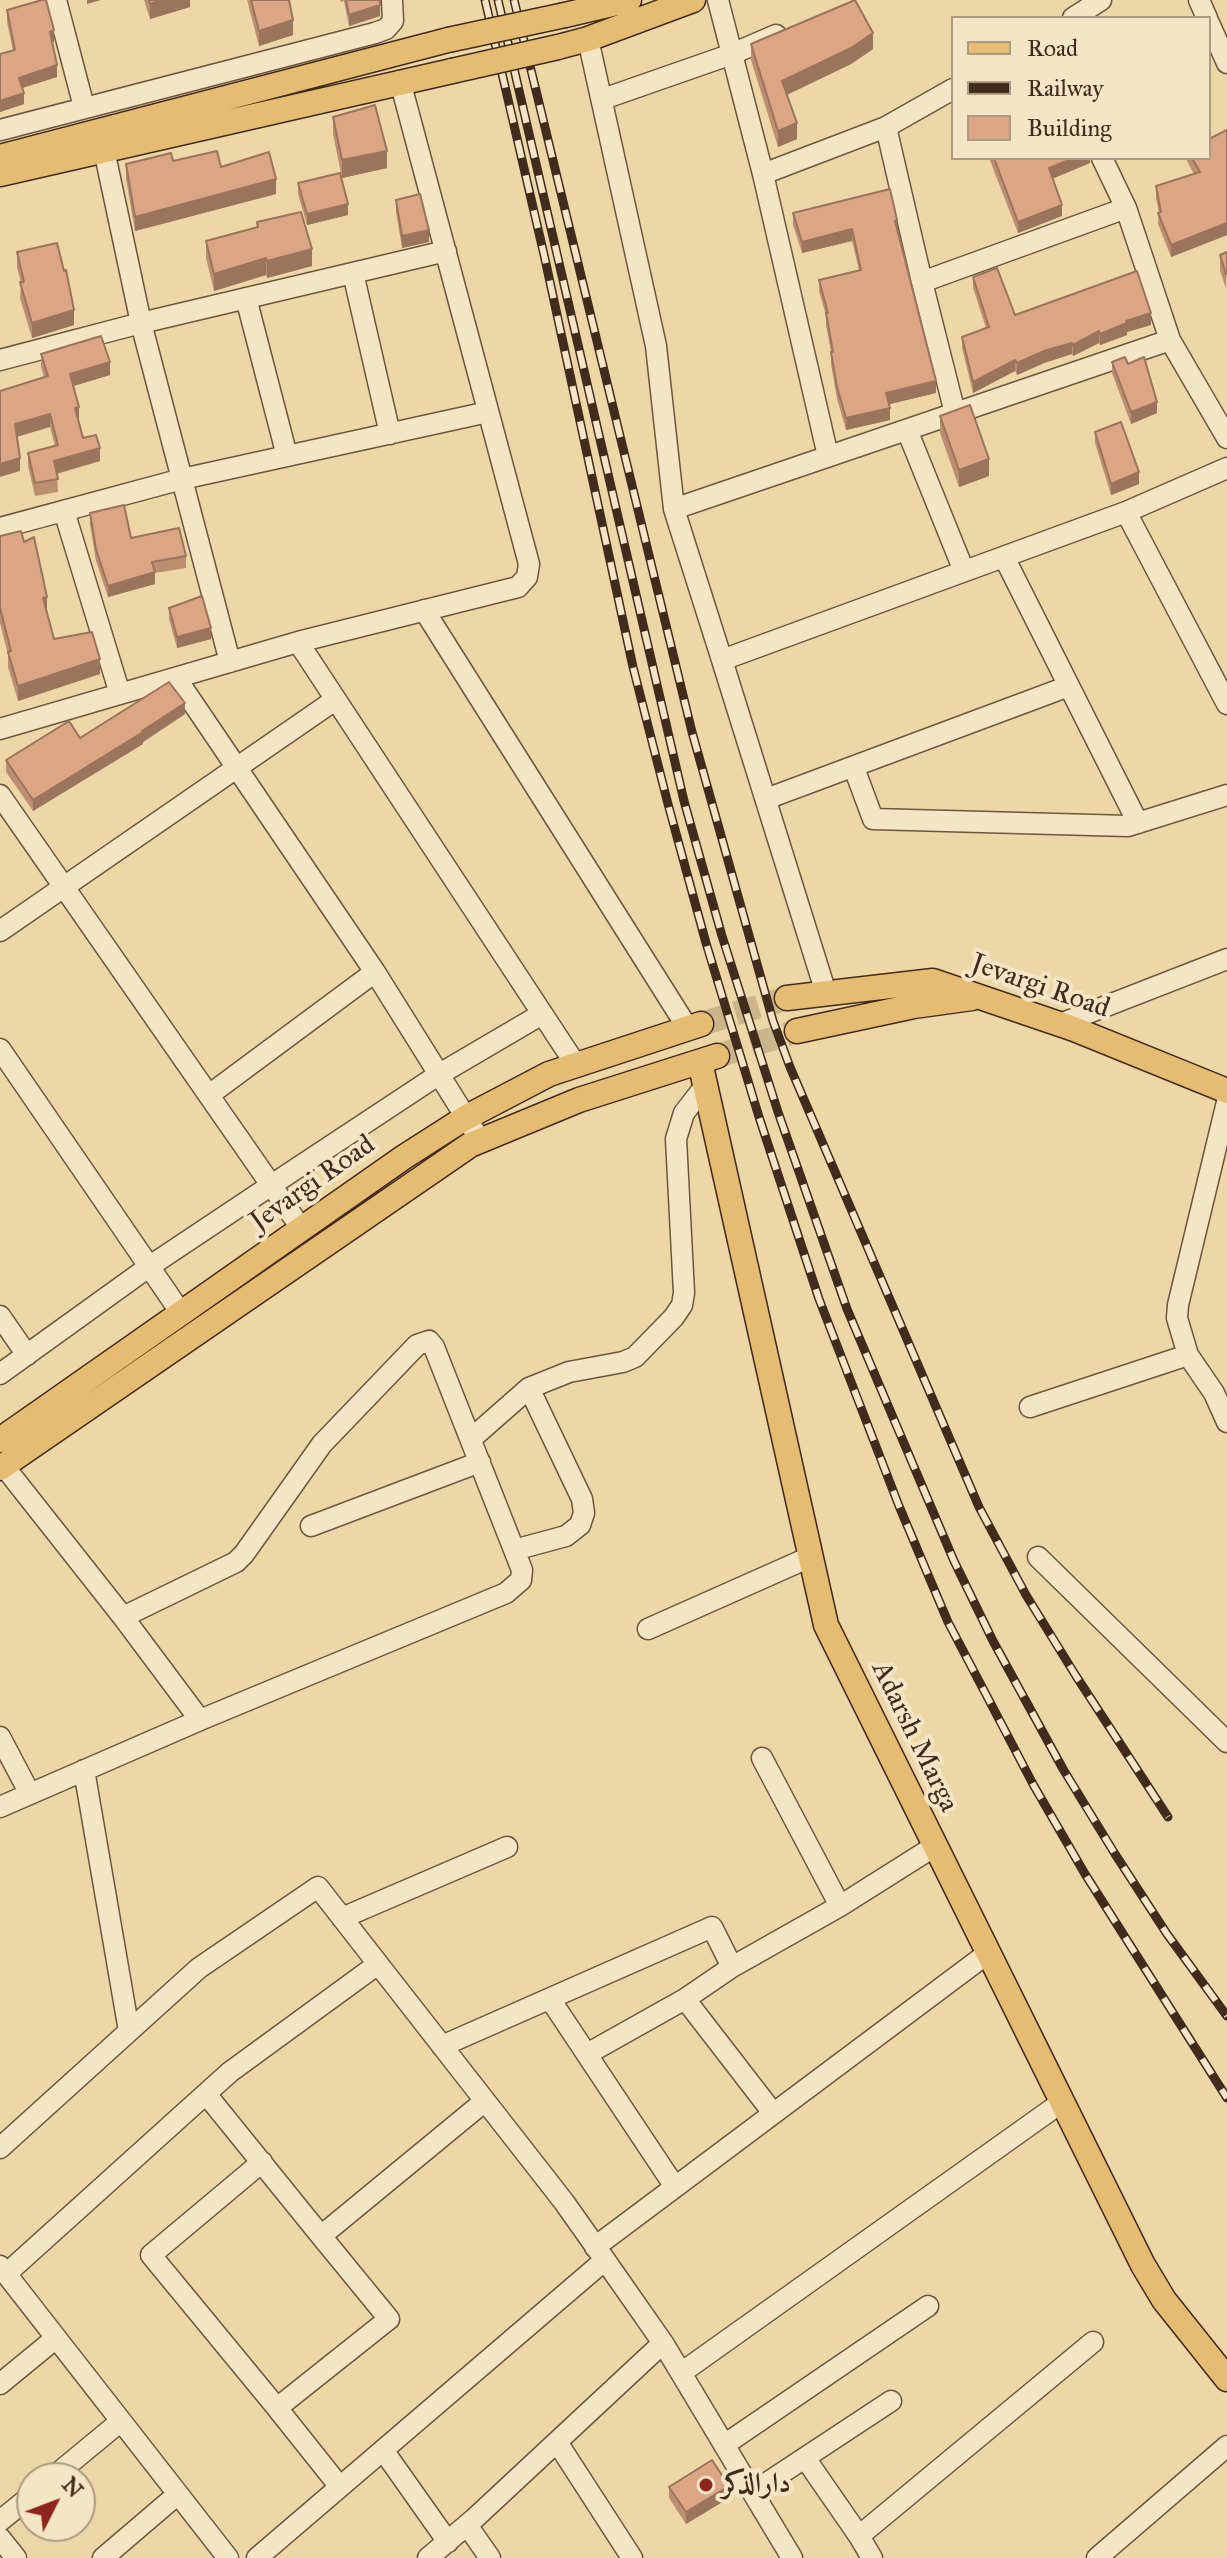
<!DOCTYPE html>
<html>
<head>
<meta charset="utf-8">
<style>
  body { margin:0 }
  #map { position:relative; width:1227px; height:2558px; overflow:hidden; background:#edd7a6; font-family:"IM FELL Great Primer",serif }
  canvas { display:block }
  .legend { position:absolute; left:951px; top:16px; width:260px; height:144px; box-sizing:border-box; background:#f3e5c5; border:2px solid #ac9b82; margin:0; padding:10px 14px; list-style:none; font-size:24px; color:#412b1d }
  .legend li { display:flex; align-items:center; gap:16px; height:40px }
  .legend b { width:40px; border:2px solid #ac9b82 }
  .north { position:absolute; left:16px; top:2462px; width:80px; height:80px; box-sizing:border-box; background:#f3e5c5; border:2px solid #ac9b82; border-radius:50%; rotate:48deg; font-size:22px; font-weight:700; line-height:32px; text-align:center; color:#412b1d }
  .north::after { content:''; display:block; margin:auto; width:28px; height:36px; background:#8f2418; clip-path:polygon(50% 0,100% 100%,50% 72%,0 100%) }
</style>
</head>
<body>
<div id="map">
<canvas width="1227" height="2558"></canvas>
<ul class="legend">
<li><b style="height:10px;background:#e6bc73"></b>Road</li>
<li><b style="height:10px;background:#412b1d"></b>Railway</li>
<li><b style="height:22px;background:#dca685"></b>Building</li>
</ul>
<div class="north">N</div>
</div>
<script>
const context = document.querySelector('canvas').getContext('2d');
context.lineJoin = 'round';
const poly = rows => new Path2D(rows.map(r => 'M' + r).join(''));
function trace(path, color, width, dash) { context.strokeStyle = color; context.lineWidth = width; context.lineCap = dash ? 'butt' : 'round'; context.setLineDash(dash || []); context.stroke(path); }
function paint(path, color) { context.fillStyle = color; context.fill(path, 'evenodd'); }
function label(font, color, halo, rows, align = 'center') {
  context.font = font + ' "IM FELL Great Primer",Amiri,serif'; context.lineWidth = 8; context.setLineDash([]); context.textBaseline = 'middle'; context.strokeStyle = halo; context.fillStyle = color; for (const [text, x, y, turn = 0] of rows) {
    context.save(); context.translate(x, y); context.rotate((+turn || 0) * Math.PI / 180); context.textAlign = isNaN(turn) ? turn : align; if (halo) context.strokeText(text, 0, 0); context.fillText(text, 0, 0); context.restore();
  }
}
trace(poly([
  [701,1024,787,998],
  [717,1056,797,1031]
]), '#cbb58b', 24, [24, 12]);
const minor = poly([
  [56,0,84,107],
  [718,0,763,174,886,127,922,282,955,413],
  [1199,0,1207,18],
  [1073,18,1101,0],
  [1209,23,1227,63],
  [588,39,656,346,674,509,722,660],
  [603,99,732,54,776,35],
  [886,127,953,89],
  [0,130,375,33,386,29,393,21,392,0],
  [104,150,141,323,230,662],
  [1102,158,1126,208],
  [763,174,828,456],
  [353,273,390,434],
  [922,282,1126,208,1170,340],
  [246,298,287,456],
  [0,360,141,323,446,251],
  [907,430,964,571],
  [674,509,1170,340,1227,438],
  [64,511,120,694],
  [1126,512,1227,704],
  [0,528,182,479,488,412],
  [1004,557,1069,686],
  [424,610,687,1027],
  [298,642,576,1065],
  [176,678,375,972,480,1140],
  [0,729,298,642,518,587,527,577,529,564,400,81],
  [854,768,873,819,1128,826,1227,795],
  [0,795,301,1228],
  [766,799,1069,686,1138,823],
  [0,931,335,700],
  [826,993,722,660,1126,512,1227,468],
  [1060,1024,1227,959],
  [0,1049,181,1313],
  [209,1095,375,972],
  [0,1316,27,1355],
  [1188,1355,1214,1393,1227,1422],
  [0,1374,150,1266,273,1184,438,1075,542,1014],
  [1030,1407,1188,1355,1177,1318,1178,1305,1227,1102],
  [471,1439,529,1388,569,1372,623,1362,635,1357,674,1317,682,1305,684,1293,676,1139,684,1113,705,1086],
  [311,1526,480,1462],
  [514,1550,566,1536,580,1525,584,1513,582,1499,529,1388],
  [1038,1557,1227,1742],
  [123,1617,236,1562,244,1554,322,1444,417,1345,429,1341,434,1347,522,1570,521,1580,506,1593,200,1720],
  [648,1629,810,1557],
  [0,1737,30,1794],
  [762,1758,840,1906,935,1846],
  [84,1770,129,2031],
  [0,1807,200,1720,123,1617,3,1465],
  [342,1918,507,1847],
  [550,1999,675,2187],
  [685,1999,773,2113],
  [442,2046,712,1927,732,1967,840,1906],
  [587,2054,685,1999,732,1967],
  [206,2094,321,2236,389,2319,277,2408,151,2255,262,2162],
  [0,2148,199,1968,318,1887,564,2202,605,2260,663,2343,792,2558],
  [321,2236,485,2101],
  [595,2247,988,1953],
  [0,2266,228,2558],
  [6,2274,230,2072,378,1964],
  [681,2373,1062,2102],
  [0,2384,56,2338],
  [277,2408,340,2487],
  [557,2442,632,2558],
  [724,2445,928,2306],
  [383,2450,448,2542],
  [805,2458,859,2536],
  [52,2478,121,2421],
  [753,2492,891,2401],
  [0,2521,32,2495],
  [467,2525,490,2558],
  [0,2538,16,2558],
  [103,2558,178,2494],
  [257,2558,605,2260],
  [428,2558,474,2519,663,2343],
  [872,2558,859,2536,1093,2342],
  [1097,2558,1227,2446]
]);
const major = poly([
  [565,15,629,0],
  [558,47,588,39,693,0],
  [0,157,448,40],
  [0,174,452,71],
  [787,998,933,981,1074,1029,1227,1091],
  [797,1031,914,1006,972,998],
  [700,1062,826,1625,1143,2265,1164,2300,1227,2379],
  [0,1440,404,1157,465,1118,549,1074,701,1024],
  [0,1468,470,1145,579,1100,717,1056]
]);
trace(minor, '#6c563f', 23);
trace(major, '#412b1d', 27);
trace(minor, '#f3e5c5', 20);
trace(major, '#e6bc73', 24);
const rail = poly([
  [485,0,545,259,633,667,668,804,706,943,759,1117,819,1299,899,1506,948,1622,1034,1786,1085,1874,1227,2098],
  [498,0,684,801,722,936,778,1112,847,1309,954,1561,993,1641,1063,1769,1115,1854,1167,1934,1227,2016],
  [514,0,692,732,773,1021,790,1067,979,1507,1026,1595,1076,1676,1168,1817]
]);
trace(rail, '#412b1d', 9);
trace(rail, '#f3e5c5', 6, [18]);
const majorBridge = poly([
  [448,40,565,15],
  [452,71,558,47]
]);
trace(majorBridge, '#412b1d', 27, []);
trace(majorBridge, '#e6bc73', 24);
paint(poly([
  [144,0,190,0,190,7,150,19],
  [247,0,289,0,293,35,259,46],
  [340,0,380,0,380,16,349,26,344,1,341,2],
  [7,10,54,42,52,42,57,77,22,88,24,104,0,112,0,54,13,51,7,22],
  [751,44,873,49,851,64,787,95,797,139,778,147,751,60],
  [333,117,387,168,342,178,333,134],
  [1227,130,1227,235,1171,257,1158,224,1159,213,1156,198,1156,186,1194,174,1187,161,1187,158,1209,158],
  [989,158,1090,158,1090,163,1052,179,1062,216,1018,233],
  [173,161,221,167,276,194,135,231,126,179,126,164],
  [298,183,348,215,307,225,298,194],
  [396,200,429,242,402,248,396,212],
  [793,213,897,230,936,393,889,404,890,420,846,430,837,399,831,364,831,352,826,325,826,316,819,291,819,280,859,270,852,241,802,253,793,225],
  [257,222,312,266,267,278,266,275,214,291,206,258,206,241,257,227],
  [17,252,74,325,32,338,20,298,21,282,17,268],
  [1227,252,1226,289,1220,270,1220,255],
  [973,277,1015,315,1151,325,1127,332,1127,335,1100,345,1099,343,1073,356,1072,354,1044,363,1017,375,1015,371,973,393,962,348,962,337,986,328,973,288],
  [41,354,110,375,73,386,79,420,83,438,100,461,57,474,58,492,35,496,28,466,28,453,55,446,50,427,17,437,20,471,0,391,44,377,41,367],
  [1112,362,1128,364,1157,413,1131,424,1112,373],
  [940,416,989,476,959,487,940,433],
  [1095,432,1139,484,1111,495,1095,443],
  [90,513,131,538,186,556,186,568,155,573,155,584,108,597,96,561,90,524],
  [0,536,24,542,47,612,54,639,100,674,18,701,8,667,8,655,0,623],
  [169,608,211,639,177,648,169,619],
  [185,714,143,742,143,744,33,811,6,772,6,760,80,738],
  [669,2487,729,2498,686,2524,669,2498]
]), '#bd8f72');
paint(poly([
  [87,0,101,0,87,4],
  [162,0,190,0,190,7,150,19,150,4],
  [380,5,380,16,349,26,349,15],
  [293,20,293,35,259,46,259,31],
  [54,30,54,42,50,43,50,32],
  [873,33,873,49,851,64,782,97,782,81],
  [57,65,57,77,19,89,19,78],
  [24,93,24,104,0,112,0,101],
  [797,123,797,139,778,147,778,131],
  [387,151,387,168,342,178,342,160],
  [1074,158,1090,158,1090,163,1049,180,1049,168],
  [276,179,276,194,135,231,135,217],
  [348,204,348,215,307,225,307,214],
  [1062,205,1062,216,1018,233,1018,222],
  [1227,223,1227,235,1171,257,1171,245],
  [852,229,852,241,802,253,802,242],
  [429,230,429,242,402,248,402,236],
  [312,249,312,266,267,278,267,261],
  [266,258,266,275,214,291,214,274],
  [74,310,74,325,32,338,32,323],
  [1151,313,1151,325,1127,332,1127,335,1100,345,1100,334,1126,321],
  [1099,331,1099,343,1073,356,1073,345],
  [1072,343,1072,354,1044,363,1017,375,1017,363,1044,351],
  [1015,360,1015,371,973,393,973,382],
  [110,362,110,375,70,387,70,374],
  [936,381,936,393,886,405,886,393],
  [1157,402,1157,413,1131,424,1131,412],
  [79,407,79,420,75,421,75,408],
  [890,408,890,420,846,430,846,418],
  [50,414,50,427,15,437,15,424],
  [100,448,100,461,54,474,54,461],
  [20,458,20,471,0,477,0,464],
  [989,459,989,476,959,487,959,470],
  [1139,472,1139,484,1111,495,1111,484],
  [155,572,155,584,108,597,108,586],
  [47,597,47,612,43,598],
  [211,628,211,639,177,648,177,637],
  [100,659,100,674,18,701,18,686],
  [185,703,185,714,143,742,143,744,33,811,33,800],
  [729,2486,729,2498,686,2524,686,2512]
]), '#9a745d');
const building = poly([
  [42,0,46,0,54,30,50,32,57,65,19,78,24,93,0,101,0,54,15,50,7,10,42,0],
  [149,0,162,0,150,4,149,0],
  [251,0,289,0,293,20,259,31,251,0],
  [346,0,380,0,380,5,349,15,346,0],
  [855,0,873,33,851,48,782,81,797,123,778,131,751,44,855,0],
  [375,105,387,151,342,160,333,117,375,105],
  [1227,130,1227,223,1171,245,1158,213,1161,212,1156,186,1200,172,1192,158,1209,158,1209,139,1227,130],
  [217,151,221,167,269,152,276,179,135,217,126,164,171,153,173,161,217,151],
  [994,158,1074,158,1049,168,1062,205,1018,222,994,158],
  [340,173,348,204,307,214,298,183,340,173],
  [890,189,897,220,895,221,936,381,886,393,890,408,846,418,837,387,831,352,833,352,826,313,828,313,819,280,861,270,852,229,802,242,793,213,890,189],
  [420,194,429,230,402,236,396,200,420,194],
  [301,212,312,249,267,261,266,258,214,274,206,241,258,227,257,222,301,212],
  [57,243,64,271,66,270,74,310,32,323,20,282,24,282,17,252,57,243],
  [1227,252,1227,273,1226,274,1220,255,1227,252],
  [997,268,1015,315,1137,271,1151,313,1126,321,1127,323,1100,334,1099,331,1073,345,1072,343,1044,351,1017,363,1015,360,973,382,962,337,989,327,973,277,997,268],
  [101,336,110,362,70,374,79,407,75,408,83,438,96,435,100,448,54,461,58,479,35,483,28,453,58,445,50,414,15,424,20,458,0,464,0,391,48,376,41,354,101,336],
  [1125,357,1128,364,1144,357,1157,402,1131,412,1112,362,1125,357],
  [970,405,989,459,959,470,940,416,970,405],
  [1121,422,1139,472,1111,484,1095,432,1121,422],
  [124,505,131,538,179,528,186,556,152,562,155,572,108,586,96,549,90,513,124,505],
  [21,531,24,542,34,537,47,597,43,598,54,639,92,632,100,659,18,686,8,652,11,651,0,608,0,536,21,531],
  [202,596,211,628,177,637,169,608,202,596],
  [169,682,185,703,142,731,143,732,33,800,6,760,69,721,80,738,169,682],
  [712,2460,729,2486,686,2512,669,2487,712,2460]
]);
paint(building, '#dca685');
trace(building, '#9a745d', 2);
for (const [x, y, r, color] of [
  [706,2485,8,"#8f2418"]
]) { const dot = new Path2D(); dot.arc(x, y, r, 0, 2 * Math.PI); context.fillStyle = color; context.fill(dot); trace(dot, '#f3e5c5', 3); }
label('28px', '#412b1d', '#f3e5c5', [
  ["Jevargi Road",1040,987,19],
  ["Jevargi Road",313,1184,-35],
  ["Adarsh Marga",914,1737,64]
]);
label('bold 28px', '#412b1d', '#f3e5c5', [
  ["دارالذکر",722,2485]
], 'left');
</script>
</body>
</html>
